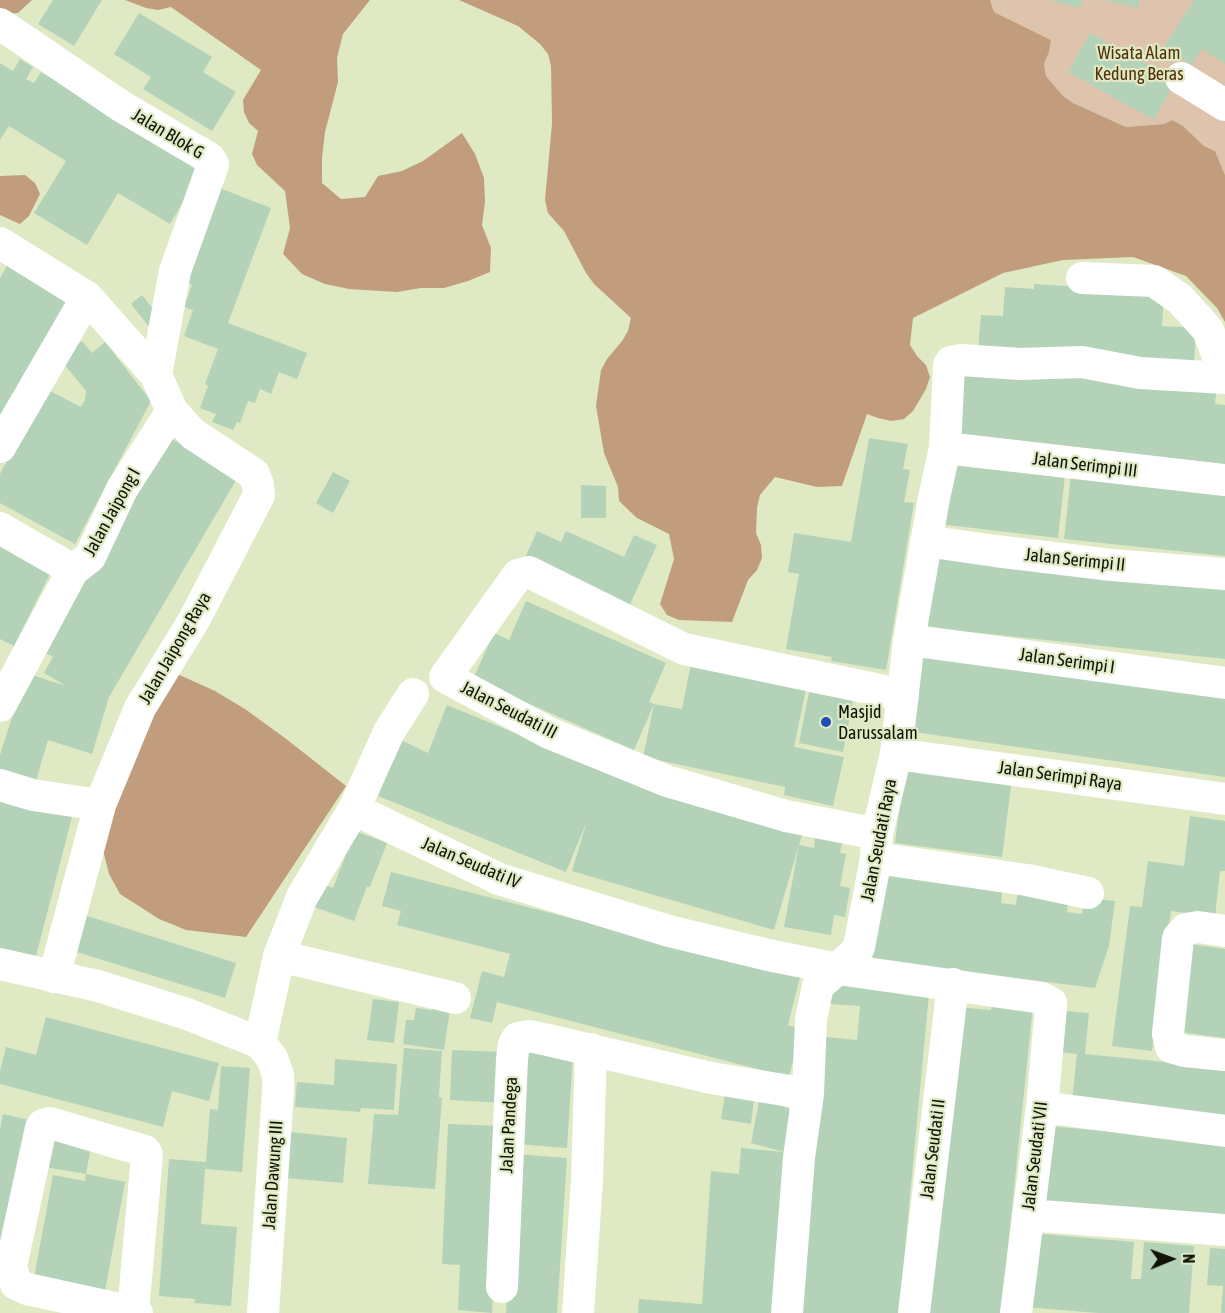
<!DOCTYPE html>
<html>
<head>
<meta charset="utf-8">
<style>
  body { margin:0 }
  #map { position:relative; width:1225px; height:1313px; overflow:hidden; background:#dfeac5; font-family:"Asap Condensed",sans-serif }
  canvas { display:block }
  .north { position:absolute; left:1141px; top:1229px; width:60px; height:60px; -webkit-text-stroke:4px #dfeac5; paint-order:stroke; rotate:89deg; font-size:16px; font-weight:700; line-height:24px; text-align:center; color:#101407 }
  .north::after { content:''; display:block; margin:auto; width:21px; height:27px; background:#101407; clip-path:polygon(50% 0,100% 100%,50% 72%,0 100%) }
</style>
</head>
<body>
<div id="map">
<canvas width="1225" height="1313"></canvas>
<div class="north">N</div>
</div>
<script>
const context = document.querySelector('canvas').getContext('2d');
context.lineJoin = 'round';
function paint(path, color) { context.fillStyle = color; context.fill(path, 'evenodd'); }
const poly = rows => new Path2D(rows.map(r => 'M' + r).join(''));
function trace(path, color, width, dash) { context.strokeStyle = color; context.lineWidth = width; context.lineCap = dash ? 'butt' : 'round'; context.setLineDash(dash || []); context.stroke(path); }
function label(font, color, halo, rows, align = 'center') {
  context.font = font + ' "Asap Condensed",sans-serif'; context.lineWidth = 4.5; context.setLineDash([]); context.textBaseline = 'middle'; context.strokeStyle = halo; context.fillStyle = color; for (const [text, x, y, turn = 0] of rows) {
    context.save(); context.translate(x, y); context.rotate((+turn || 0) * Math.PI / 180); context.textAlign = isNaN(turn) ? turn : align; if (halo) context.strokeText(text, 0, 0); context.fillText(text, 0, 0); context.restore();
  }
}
paint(poly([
  [990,0,1225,0,1225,175,1215,151,1204,146,1183,126,1172,120,1164,124,1126,127,1073,103,1063,96,1046,76,1044,64,1049,52,1051,40,994,12]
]), '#dfc4ad');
paint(poly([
  [0,0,32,0,18,13,6,14,0,9],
  [125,0,370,0,343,34,337,58,338,82,325,132,322,158,322,183,341,199,365,197,378,176,402,171,423,161,462,133,475,154,484,178,485,202,482,225,491,248,490,272,468,281,444,288,421,288,397,292,349,289,325,284,302,274,283,254,290,228,285,191,257,165,252,154,258,131,249,123,244,112,243,100,261,70,171,7,158,10,146,8],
  [459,0,990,0,994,12,1051,40,1049,52,1044,64,1046,76,1063,96,1073,103,1126,127,1164,124,1172,120,1183,126,1204,146,1215,151,1225,175,1225,322,1217,308,1186,276,1133,257,1063,260,1003,273,913,318,910,345,917,356,926,365,930,377,926,389,913,411,904,419,891,421,878,418,867,414,842,486,817,487,775,477,760,495,757,508,756,533,761,545,762,558,757,570,748,580,732,622,679,620,667,615,660,604,674,559,669,534,637,518,619,501,618,487,604,453,596,406,601,370,607,359,622,341,628,331,631,318,594,284,586,273,564,231,548,213,545,200,552,124,551,66,548,54,540,44,518,26],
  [25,175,35,183,40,194,29,216,20,224,0,215,0,176],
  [164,668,215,691,245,709,285,738,346,786,246,937,186,930,159,919,120,894,109,874,103,850,118,782]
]), '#c19d7d');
paint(poly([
  [53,0,102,0,74,46,38,24],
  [1049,0,1083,0,1080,8],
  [1103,0,1139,0,1138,8],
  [1194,0,1225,0,1225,64,1202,49,1191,65,1164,47],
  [139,13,212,57,203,72,236,92,212,131,143,89,151,77,114,54],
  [1090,33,1176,80,1154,120,1068,72],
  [20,59,33,67,26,79,34,83,41,72,202,171,170,224,118,193,87,245,34,213,66,161,9,126,0,140,0,63,13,71],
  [217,187,271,208,228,323,307,353,297,379,279,372,271,394,260,389,255,403,248,401,240,423,237,422,233,430,212,422,216,414,200,408,208,386,205,384,218,349,184,336,193,310,184,307,192,285,187,283],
  [7,266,67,302,0,417,0,278],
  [1034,284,1164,292,1162,326,1196,328,1194,364,978,351,981,315,1003,316,1005,287,1034,289],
  [142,295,165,324,154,333,131,304],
  [82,341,92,353,105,342,151,401,75,544,0,503,0,474,46,389,81,407,85,400,86,391,60,359],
  [964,364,1217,385,1215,404,1225,405,1225,467,956,437],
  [167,436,238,477,109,697,92,754,48,740,35,784,0,773,0,755,26,673,66,686,44,673,53,657,42,651],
  [869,438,908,444,903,469,910,470,904,502,914,503,886,670,831,661,832,657,786,649,799,574,788,572,794,533,851,542],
  [946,461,1065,475,1058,538,939,524],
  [333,472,350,481,333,513,316,503],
  [1071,475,1225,492,1225,556,1064,539],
  [581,485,606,486,606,518,581,518],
  [537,531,561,542,566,531,624,557,634,535,657,545,628,609,523,562],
  [0,538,54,566,14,646,0,639],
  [931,554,1225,585,1225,659,923,627],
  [526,601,666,663,649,702,654,704,634,750,473,679,494,633,509,640],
  [919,650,1225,694,1225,777,907,731],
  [691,664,806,689,794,747,844,757,833,806,784,795,785,787,643,757,654,704,682,709],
  [809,692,853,701,843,752,799,743],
  [447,705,612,773,804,829,799,845,814,848,815,838,842,843,840,853,846,854,840,886,850,888,845,917,834,915,831,935,784,927,799,845,774,930,572,871,587,821,566,872,378,796,401,740,428,753],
  [905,764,1012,778,1002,857,895,843],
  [0,796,72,817,35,960,0,951],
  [1190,816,1225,821,1225,871,1220,871,1215,917,1171,911,1152,1051,1112,1046,1130,906,1142,907,1148,861,1184,866],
  [355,831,387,843,370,887,367,886,354,921,314,907,323,884,333,888],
  [391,872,800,977,788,1025,801,1029,789,1077,497,1002,492,1023,470,1018,482,971,504,977,510,954,397,925,401,911,382,906],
  [882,873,1003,888,1001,903,1016,905,1018,889,1069,896,1067,912,1082,914,1084,898,1115,901,1109,946,1095,988,872,960],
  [78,913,236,963,225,998,67,949],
  [1191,944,1225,949,1225,1038,1179,1032],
  [832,981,929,994,899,1313,801,1313,826,1037,857,1040,860,1006,830,1004],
  [373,999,399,1002,394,1043,367,1040],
  [992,1002,1033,1006,1001,1313,923,1313,955,1007,991,1010],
  [432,1006,450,1009,444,1050,403,1044,406,1020,414,1020,416,1008,432,1010],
  [1055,1010,1089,1013,1085,1054,1225,1068,1225,1115,1072,1101,1077,1054,1051,1051],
  [46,1017,219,1063,209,1101,172,1091,163,1127,0,1084,0,1071,6,1047,36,1055],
  [404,1048,442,1051,439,1097,442,1098,435,1189,368,1184,374,1114,398,1115],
  [452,1050,504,1052,502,1103,450,1100],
  [522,1052,573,1055,567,1148,516,1144],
  [335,1059,397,1064,394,1110,361,1108,360,1112,295,1107,297,1082,334,1085],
  [221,1066,250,1068,242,1172,205,1169,203,1198,201,1224,237,1227,231,1306,194,1303,195,1299,159,1296,169,1159,206,1162,210,1109,218,1110],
  [725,1094,754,1099,751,1124,721,1119],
  [760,1096,789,1109,790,1128,773,1313,638,1313,639,1299,702,1304,711,1171,739,1174,741,1148,784,1152,751,1143],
  [3,1114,29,1120,0,1256,0,1129],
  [448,1124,501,1126,492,1313,458,1310,460,1265,442,1264],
  [1046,1126,1225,1141,1225,1218,1040,1202],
  [290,1132,347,1138,343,1183,286,1178],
  [51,1137,91,1146,86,1174,125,1182,105,1291,34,1278,53,1175,85,1181,86,1174,45,1167],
  [516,1154,567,1158,557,1313,506,1313],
  [1031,1233,1134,1242,1131,1279,1141,1279,1144,1242,1194,1246,1189,1313,1098,1313,1025,1307],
  [1210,1248,1225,1249,1225,1313,1221,1313,1223,1286,1207,1285]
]), '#b3d2b8');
trace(poly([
  [0,24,121,106,209,158,212,162,213,165,175,271,156,375],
  [1181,78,1225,105],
  [0,243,87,297,156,375,172,411,193,434,254,474,258,485,259,495,194,620,140,708,100,805,54,977],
  [1082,278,1154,281,1180,299,1208,330,1225,375],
  [0,447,87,297],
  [945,448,1225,480],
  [0,528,73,570],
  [926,541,995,551,1112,565,1225,574],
  [909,640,1225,683],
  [0,706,73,570,90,557,122,489,172,411],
  [896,754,1225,799],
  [0,785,33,795,100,805],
  [354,809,389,732,413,694],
  [877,834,786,816,667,781,549,733,445,677,515,579,518,575,529,572,684,649,903,695],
  [876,858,1027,880,1088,893],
  [1225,931,1198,927,1186,929,1178,938,1168,1034,1171,1047,1185,1051,1225,1055],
  [279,956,455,998],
  [0,964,98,986,187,1014,260,1043,272,1058,278,1075,278,1091,263,1313],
  [260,1043,279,956,302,897,354,809,499,879,669,931,768,955,838,969,1042,998,1051,1003,1051,1007,1042,1107,1016,1313],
  [1042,1107,1225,1131],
  [1028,1215,1225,1230],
  [502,1287,512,1059,514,1044,518,1038,529,1036,548,1040,711,1078,808,1094],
  [133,1312,147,1155,145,1151,50,1123,43,1125,41,1128,11,1266,16,1284,27,1289,137,1313],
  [578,1313,587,1180,591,1049],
  [787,1313,799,1157,808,1094,811,1019,818,986,854,954,859,947,876,858,877,834,896,754,909,640,934,498,945,448,949,365,951,362,961,360,1020,364,1082,362,1140,373,1225,378],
  [914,1313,953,984]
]), '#fff', 32);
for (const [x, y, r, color] of [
  [826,722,6,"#214bb9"]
]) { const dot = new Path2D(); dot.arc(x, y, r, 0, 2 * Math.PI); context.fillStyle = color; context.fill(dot); trace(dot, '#dfeac5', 2); }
label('18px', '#543008', '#dfeac5', [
  ["Wisata Alam",1139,53],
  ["Kedung Beras",1139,74]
]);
label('18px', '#101407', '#dfeac5', [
  ["Jalan Blok G",168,134,31],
  ["Jalan Serimpi III",1085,465,7],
  ["Jalan Jaipong I",112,512,-61],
  ["Jalan Serimpi II",1075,560,6],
  ["Jalan Jaipong Raya",175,648,-60],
  ["Jalan Serimpi I",1067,661,8],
  ["Jalan Seudati III",509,710,27],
  ["Jalan Serimpi Raya",1060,776,8],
  ["Jalan Seudati Raya",879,840,-79],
  ["Jalan Seudati IV",471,863,23],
  ["Jalan Pandega",509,1125,-87],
  ["Jalan Seudati II",933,1149,-83],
  ["Jalan Seudati VII",1035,1156,-83],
  ["Jalan Dawung III",273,1175,-86]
]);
label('18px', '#101407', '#dfeac5', [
  ["Masjid",838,712],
  ["Darussalam",838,733]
], 'left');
</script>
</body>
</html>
